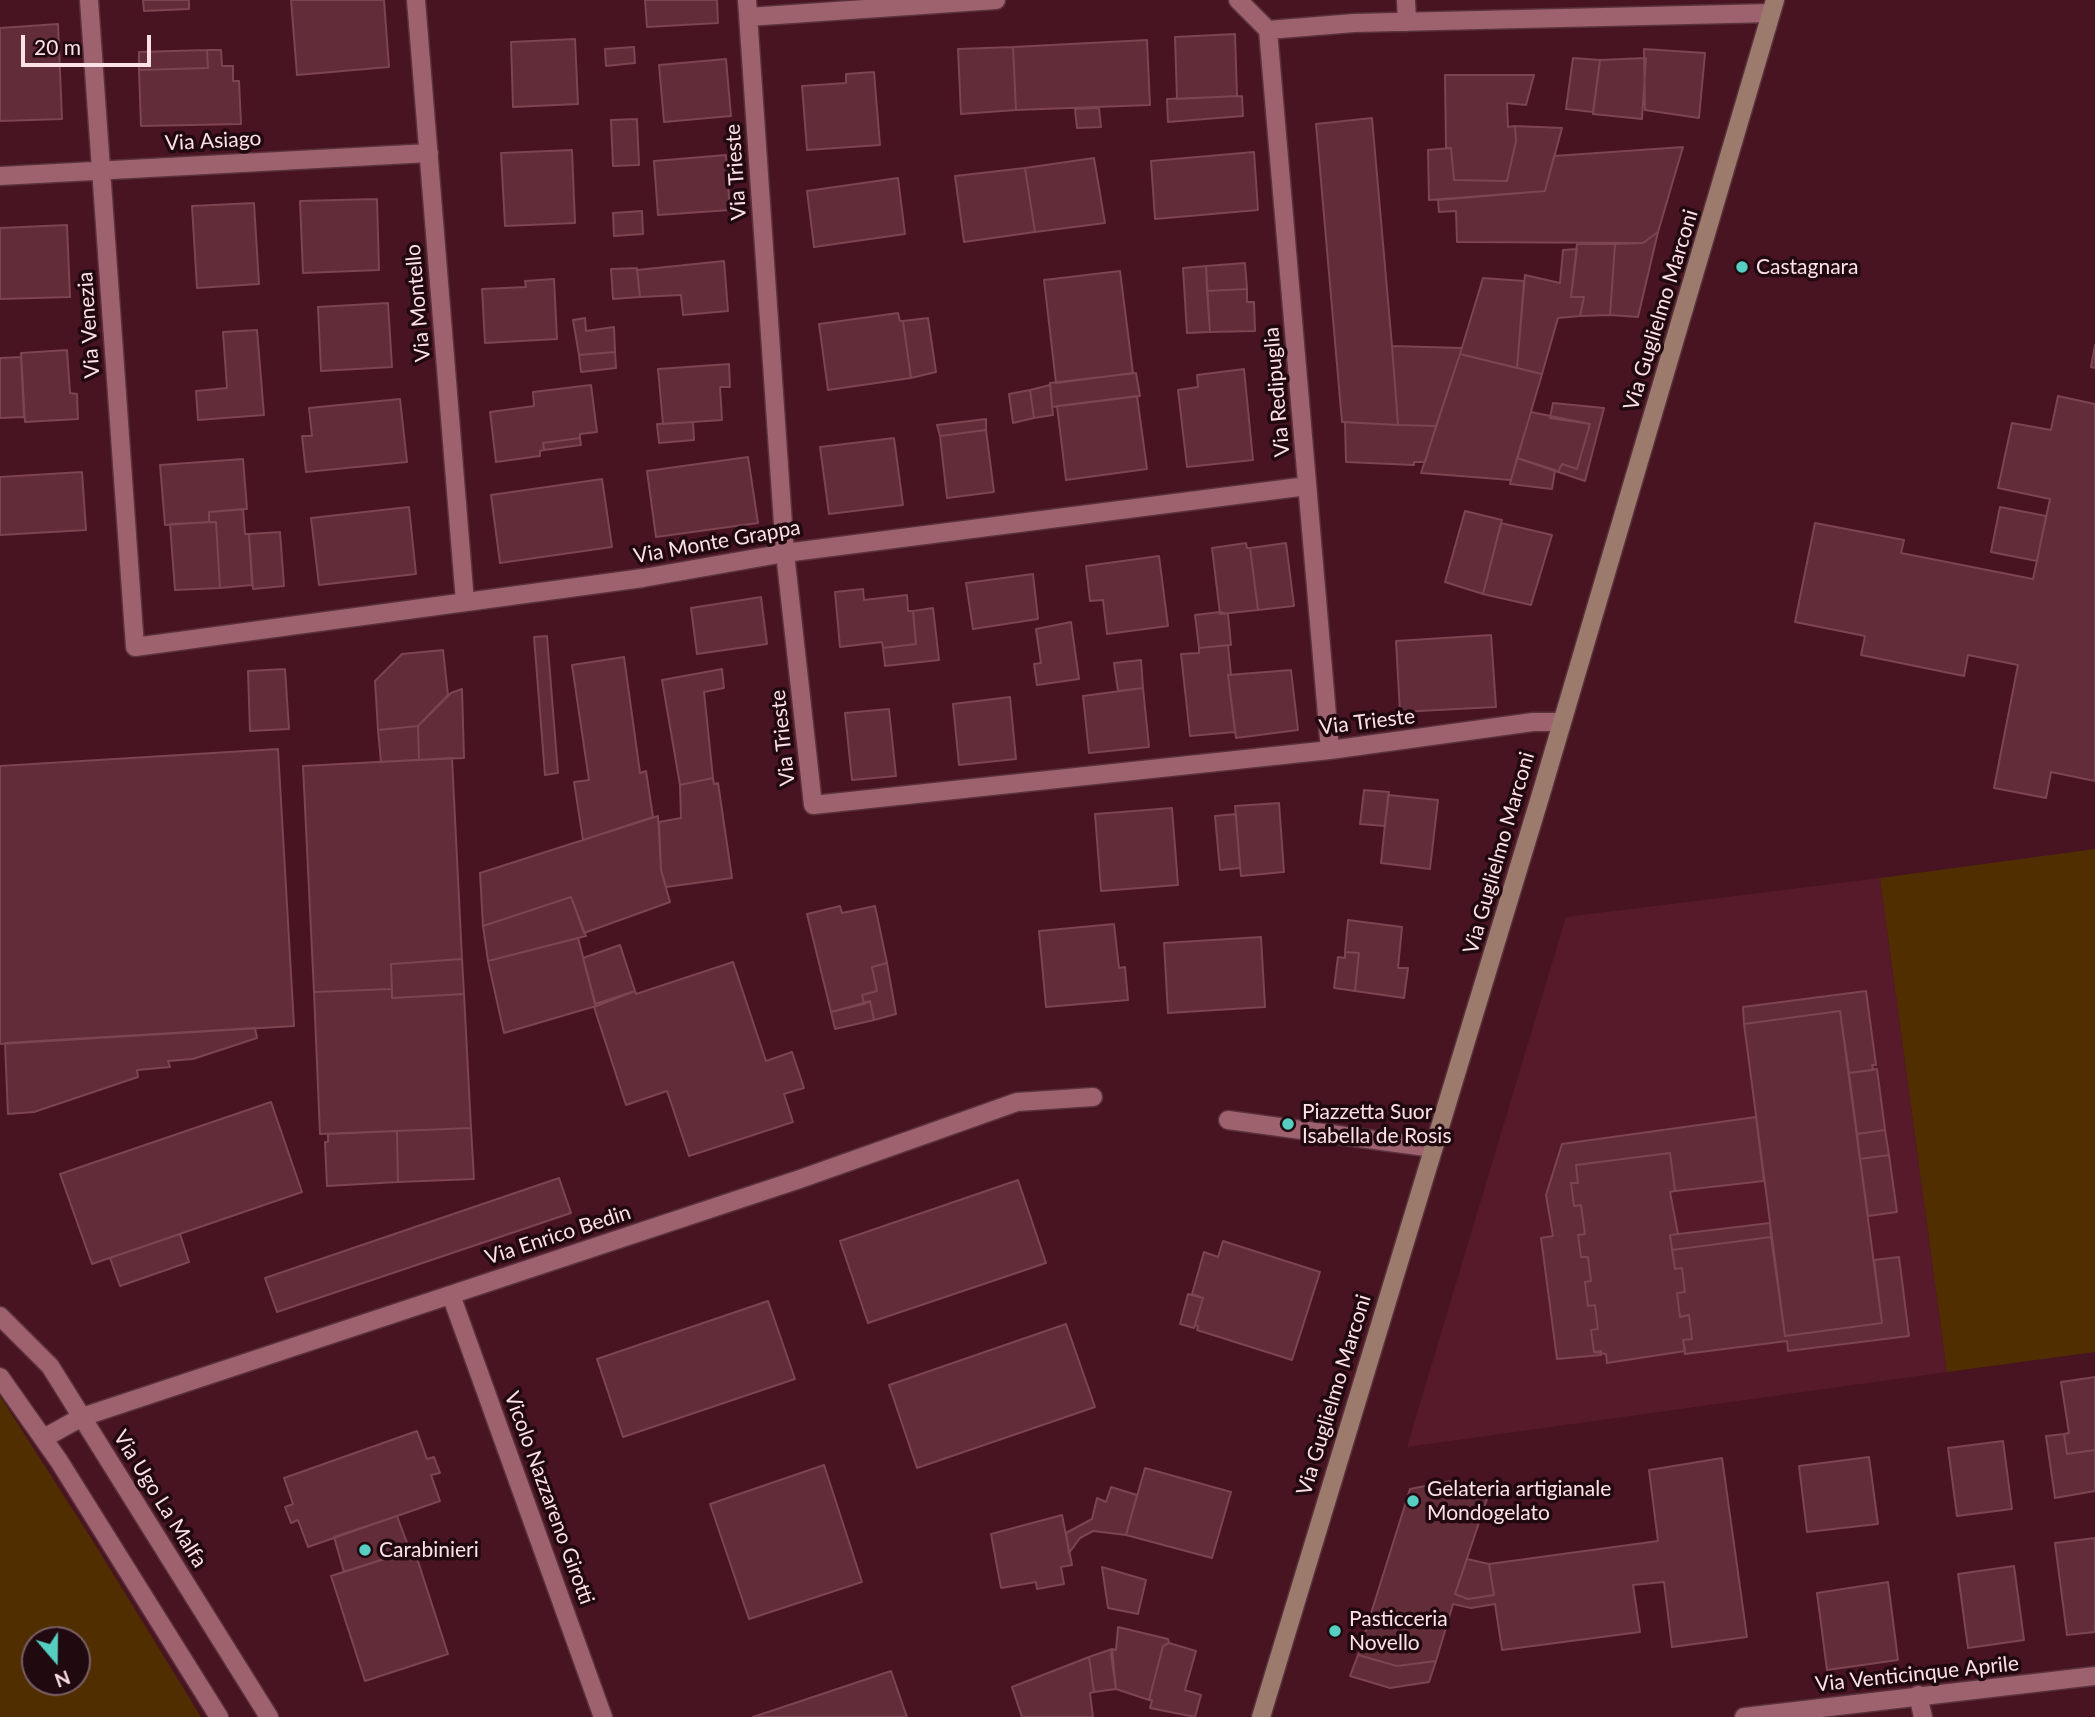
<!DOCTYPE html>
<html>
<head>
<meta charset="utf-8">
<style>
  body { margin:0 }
  #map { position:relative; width:2095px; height:1717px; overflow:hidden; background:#481422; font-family:Lato,sans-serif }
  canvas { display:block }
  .north { position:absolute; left:21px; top:1626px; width:70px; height:70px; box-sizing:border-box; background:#20090f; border:2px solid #795f65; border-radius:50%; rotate:160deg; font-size:19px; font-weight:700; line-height:28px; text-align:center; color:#fee1e6 }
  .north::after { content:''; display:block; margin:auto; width:24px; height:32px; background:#56cec2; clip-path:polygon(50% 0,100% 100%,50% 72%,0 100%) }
  .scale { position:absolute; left:21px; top:35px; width:130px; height:32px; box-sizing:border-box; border:4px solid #fee1e6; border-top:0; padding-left:9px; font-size:21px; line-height:24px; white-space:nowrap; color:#fee1e6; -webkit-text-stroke:5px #20090f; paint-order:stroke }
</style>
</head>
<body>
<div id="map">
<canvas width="2095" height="1717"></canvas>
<div class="north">N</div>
<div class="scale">20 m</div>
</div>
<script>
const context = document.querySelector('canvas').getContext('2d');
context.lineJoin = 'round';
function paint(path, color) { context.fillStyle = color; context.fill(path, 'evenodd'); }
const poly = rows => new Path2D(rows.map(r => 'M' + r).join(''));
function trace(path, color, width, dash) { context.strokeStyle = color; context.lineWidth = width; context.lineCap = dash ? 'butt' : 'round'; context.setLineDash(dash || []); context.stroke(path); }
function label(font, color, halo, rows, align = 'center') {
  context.font = font + ' Lato,sans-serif'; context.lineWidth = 7; context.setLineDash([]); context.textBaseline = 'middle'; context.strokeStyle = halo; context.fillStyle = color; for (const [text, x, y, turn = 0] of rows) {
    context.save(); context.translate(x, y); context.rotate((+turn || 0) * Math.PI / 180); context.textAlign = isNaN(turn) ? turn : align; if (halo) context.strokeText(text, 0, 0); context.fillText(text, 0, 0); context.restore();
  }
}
paint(poly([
  [1880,878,1947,1372,1407,1447,1566,917]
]), '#561a2b');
paint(poly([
  [2095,849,2095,1352,1947,1372,1880,878],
  [0,1396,96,1546,201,1717,0,1717],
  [35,1640,77,1640,77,1682,35,1682]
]), '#502e00');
const building = poly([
  [143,0,189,0,189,9,144,11,143,0],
  [291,0,384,0,389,67,297,75,291,0],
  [645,0,717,0,718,23,647,27,645,0],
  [58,24,62,119,0,121,0,28,58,24],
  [1235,34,1237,96,1177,99,1175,37,1235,34],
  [575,39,578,104,513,107,511,42,575,39],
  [1147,40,1150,105,1016,110,1013,47,1147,40],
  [634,47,635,63,606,66,605,49,634,47],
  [1013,47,1016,110,961,114,958,49,1013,47],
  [1644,49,1705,53,1699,118,1645,110,1644,49],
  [207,50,221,50,222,66,233,66,233,81,239,81,241,124,141,126,139,70,208,68,207,50],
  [207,50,208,68,139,70,139,52,207,50],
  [1573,58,1600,60,1593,112,1566,109,1573,58],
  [1646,58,1642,119,1593,114,1600,60,1646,58],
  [726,59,731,116,664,122,659,65,726,59],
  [874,72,880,145,807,150,802,86,846,83,846,74,874,72],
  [1445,75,1534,75,1526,105,1507,103,1508,127,1515,126,1516,141,1507,181,1454,180,1451,148,1446,148,1445,75],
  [1242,96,1243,116,1168,122,1167,99,1242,96],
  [1099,108,1101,127,1077,128,1075,109,1099,108],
  [1372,118,1392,346,1398,425,1342,422,1316,124,1372,118],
  [637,119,639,165,613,166,611,120,637,119],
  [1515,126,1562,128,1545,191,1429,200,1428,150,1451,148,1454,180,1507,181,1516,141,1515,126],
  [1683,147,1658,232,1643,243,1457,242,1456,211,1439,212,1438,200,1545,191,1554,156,1683,147],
  [572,150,575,223,505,226,501,153,572,150],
  [1254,152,1258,210,1155,219,1151,161,1254,152],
  [726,155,730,210,658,215,654,161,726,155],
  [1094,158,1105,223,1035,232,1025,168,1094,158],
  [1025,168,1035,232,964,242,955,176,1025,168],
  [898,178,905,234,814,247,807,191,898,178],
  [377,199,379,270,303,273,300,201,377,199],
  [254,203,259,284,197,288,192,206,254,203],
  [642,211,643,234,614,236,613,213,642,211],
  [67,225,70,297,0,299,0,228,67,225],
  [1658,232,1638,317,1610,315,1615,244,1643,243,1658,232],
  [1577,244,1615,244,1610,315,1580,316,1584,297,1571,297,1577,244],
  [1577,249,1571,297,1584,297,1580,316,1558,318,1542,374,1517,368,1525,275,1560,283,1563,250,1577,249],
  [724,261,728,311,683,315,681,295,640,297,637,270,724,261],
  [1245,263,1247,289,1207,291,1206,266,1245,263],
  [1206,266,1210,332,1187,333,1183,268,1206,266],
  [637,268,640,297,613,299,611,269,637,268],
  [1120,271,1133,373,1056,383,1044,280,1120,271],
  [1483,278,1524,281,1517,368,1460,354,1483,278],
  [554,279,557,339,485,343,482,289,526,287,525,281,554,279],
  [1247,289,1247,302,1254,302,1255,331,1210,332,1207,291,1247,289],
  [388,303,392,367,321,371,318,307,388,303],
  [898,313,900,321,903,321,911,378,828,390,819,324,898,313],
  [585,318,586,331,614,327,615,352,579,355,573,320,585,318],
  [928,318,936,372,911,378,903,321,928,318],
  [257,330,264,415,198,420,196,391,227,388,223,332,257,330],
  [2095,345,2095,368,2091,367,2095,345],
  [1392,346,1462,348,1436,426,1398,425,1392,346],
  [67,350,70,393,77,394,78,419,25,422,21,353,67,350],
  [615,352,616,368,581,372,579,355,615,352],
  [1460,354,1542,374,1511,480,1421,473,1460,354],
  [21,357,24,417,0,418,0,358,21,357],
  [729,364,730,387,720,387,722,420,663,424,658,369,729,364],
  [1244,369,1253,460,1187,467,1178,390,1198,387,1197,375,1244,369],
  [1136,373,1140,396,1052,407,1050,383,1136,373],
  [591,385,597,432,580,434,580,438,543,443,544,450,540,451,540,456,496,462,490,412,534,406,533,392,591,385],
  [1050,385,1053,415,1034,418,1030,390,1050,385],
  [1030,390,1034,418,1013,423,1009,394,1030,390],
  [1137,396,1147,469,1066,480,1057,406,1137,396],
  [2058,396,2095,404,2095,781,2051,772,2046,798,1994,788,2018,665,1968,655,1964,676,1861,655,1865,636,1795,622,1815,523,1904,540,1901,553,2033,579,2050,499,1998,488,2012,423,2051,430,2058,396],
  [400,399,407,462,306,472,302,436,312,436,309,408,400,399],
  [1553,403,1604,408,1585,481,1558,472,1562,464,1577,469,1590,424,1550,418,1553,403],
  [1531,412,1590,424,1577,469,1562,464,1558,472,1517,458,1531,412],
  [986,419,986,430,940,436,937,425,986,419],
  [693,422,694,440,659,443,657,424,693,422],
  [1345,422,1398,425,1436,426,1425,462,1414,462,1414,465,1346,462,1345,422],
  [986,430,994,492,947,498,940,436,986,430],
  [580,438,581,445,544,450,543,443,580,438],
  [894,438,903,505,829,514,820,447,894,438],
  [748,457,758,523,656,537,647,471,748,457],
  [1517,458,1555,470,1552,489,1510,484,1517,458],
  [243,459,247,509,209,512,209,522,165,525,160,465,243,459],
  [82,472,86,530,0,535,0,477,82,472],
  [602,479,612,547,500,563,491,495,602,479],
  [409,507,416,574,319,585,311,518,409,507],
  [2000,507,2046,516,2037,561,1991,552,2000,507],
  [243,509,245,534,249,534,252,585,220,588,216,522,209,522,209,512,243,509],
  [1465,511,1502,520,1483,594,1445,582,1465,511],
  [216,522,220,588,175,590,170,524,216,522],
  [1501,523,1552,535,1531,605,1483,594,1501,523],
  [280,532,284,586,253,589,249,534,280,532],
  [1246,543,1247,548,1250,548,1258,610,1220,614,1212,548,1246,543],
  [1286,543,1294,606,1258,610,1250,548,1286,543],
  [1159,556,1168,626,1107,634,1103,600,1090,601,1086,566,1159,556],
  [1033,574,1038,619,973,629,966,583,1033,574],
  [863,589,864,600,907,595,908,611,913,611,916,644,883,648,882,642,840,647,835,592,863,589],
  [761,597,767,644,697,654,691,608,761,597],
  [933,608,939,660,885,666,883,648,916,644,913,611,933,608],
  [1220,612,1228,614,1231,645,1199,648,1195,615,1220,612],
  [1071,622,1079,679,1037,685,1034,664,1041,663,1036,629,1071,622],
  [1491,635,1496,707,1400,712,1396,641,1491,635],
  [547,636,558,773,545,775,534,637,547,636],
  [1228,645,1231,675,1228,675,1235,732,1190,736,1181,654,1199,653,1199,648,1228,645],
  [443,650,448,695,418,726,378,730,375,681,402,654,443,650],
  [624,657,640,773,646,771,653,817,583,840,574,782,589,780,572,665,624,657],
  [1141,660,1143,688,1118,691,1114,663,1141,660],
  [285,669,289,729,250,731,248,671,285,669],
  [722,669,724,688,704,692,713,778,680,785,662,680,722,669],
  [1291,670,1298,730,1236,738,1228,675,1291,670],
  [1143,688,1149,747,1089,753,1083,696,1143,688],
  [462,689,464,758,419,760,418,726,451,693,462,689],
  [1010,697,1016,759,959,765,953,704,1010,697],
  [889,709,896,776,852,780,845,713,889,709],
  [418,726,419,760,381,762,378,730,418,726],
  [278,749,294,1026,0,1044,0,766,278,749],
  [452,758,462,959,391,964,392,989,314,992,303,766,452,758],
  [713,778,714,784,718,783,732,878,666,887,661,870,659,822,681,818,680,785,713,778],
  [1364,790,1389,792,1385,826,1360,824,1364,790],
  [1388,795,1438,800,1430,869,1381,863,1388,795],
  [1279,803,1284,872,1241,876,1235,806,1279,803],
  [1172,808,1178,885,1101,891,1095,814,1172,808],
  [1236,814,1240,868,1220,870,1215,816,1236,814],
  [658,816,661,870,670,902,584,933,571,897,483,926,480,873,658,816],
  [571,897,586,936,488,961,483,926,571,897],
  [840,906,842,913,875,906,887,963,872,967,877,991,862,995,864,1004,831,1012,807,914,840,906],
  [1348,920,1402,927,1398,968,1408,968,1404,998,1355,991,1359,953,1345,952,1348,920],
  [1114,924,1119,968,1125,967,1128,1000,1046,1007,1039,931,1114,924],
  [1261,937,1265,1007,1168,1013,1164,943,1261,937],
  [578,938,596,1006,504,1033,488,961,578,938],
  [620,945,635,991,595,1004,583,958,620,945],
  [1345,952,1359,953,1355,991,1334,988,1338,957,1345,958,1345,952],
  [462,959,464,994,392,998,391,964,462,959],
  [733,962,766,1061,792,1052,804,1088,784,1094,793,1122,689,1156,667,1091,626,1105,594,1007,635,991,636,994,733,962],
  [887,963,896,1014,874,1020,870,1001,864,1004,862,995,877,991,872,967,887,963],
  [392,989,392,998,464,994,471,1128,320,1134,314,992,392,989],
  [1866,991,1876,1065,1872,1065,1873,1070,1849,1073,1840,1011,1744,1024,1743,1007,1866,991],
  [870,1001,874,1020,835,1029,831,1012,870,1001],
  [1840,1011,1882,1323,1785,1336,1744,1024,1840,1011],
  [255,1028,257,1038,193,1059,168,1061,170,1067,137,1070,138,1077,34,1112,8,1114,5,1043,255,1028],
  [1877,1069,1885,1130,1857,1134,1849,1073,1877,1069],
  [271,1102,302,1192,92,1264,60,1174,271,1102],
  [1756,1117,1764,1181,1675,1191,1670,1153,1576,1165,1578,1183,1571,1183,1574,1206,1581,1205,1585,1234,1578,1235,1581,1257,1588,1257,1591,1281,1585,1282,1588,1306,1595,1305,1598,1329,1591,1330,1594,1352,1601,1351,1601,1355,1557,1359,1541,1238,1553,1236,1546,1195,1562,1144,1756,1117],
  [471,1128,474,1179,398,1182,397,1131,471,1128],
  [1885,1130,1889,1155,1860,1159,1857,1134,1885,1130],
  [397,1131,398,1182,327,1186,325,1142,328,1142,328,1134,397,1131],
  [1670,1153,1675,1191,1670,1192,1678,1234,1670,1235,1675,1269,1682,1268,1685,1292,1677,1293,1680,1317,1689,1315,1692,1339,1683,1340,1685,1351,1607,1363,1606,1354,1594,1352,1591,1330,1598,1329,1595,1305,1588,1306,1585,1282,1591,1281,1588,1257,1581,1257,1578,1235,1585,1234,1581,1205,1574,1206,1571,1183,1578,1183,1576,1165,1670,1153],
  [1889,1155,1897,1212,1868,1216,1860,1159,1889,1155],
  [559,1178,571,1213,277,1312,265,1278,559,1178],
  [1018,1180,1046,1263,868,1323,840,1241,1018,1180],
  [1770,1223,1771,1237,1672,1250,1670,1235,1770,1223],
  [180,1234,189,1262,120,1286,110,1258,180,1234],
  [1771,1237,1785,1336,1882,1323,1874,1260,1899,1257,1909,1336,1788,1351,1787,1341,1685,1354,1683,1340,1692,1339,1689,1315,1680,1317,1677,1293,1685,1292,1682,1268,1675,1269,1672,1250,1771,1237],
  [1223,1241,1320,1272,1292,1360,1197,1330,1198,1326,1195,1325,1203,1298,1192,1294,1204,1252,1218,1257,1223,1241],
  [1188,1294,1203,1298,1194,1328,1180,1324,1188,1294],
  [768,1301,795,1379,623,1437,597,1359,768,1301],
  [1066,1324,1095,1407,917,1468,889,1385,1066,1324],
  [2095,1377,2095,1450,2067,1454,2064,1434,2069,1433,2061,1382,2095,1377],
  [417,1431,427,1459,434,1457,440,1473,431,1475,440,1501,308,1547,298,1520,291,1523,285,1507,293,1504,284,1478,417,1431],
  [2064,1434,2067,1454,2095,1450,2095,1491,2055,1498,2046,1436,2064,1434],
  [2003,1441,2012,1509,1957,1516,1948,1448,2003,1441],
  [1869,1457,1878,1524,1807,1532,1799,1466,1869,1457],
  [1722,1458,1747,1637,1672,1647,1664,1582,1633,1585,1640,1632,1502,1650,1495,1604,1471,1608,1453,1604,1436,1661,1397,1666,1358,1655,1410,1489,1451,1481,1489,1493,1455,1594,1468,1599,1494,1595,1489,1564,1658,1541,1649,1470,1722,1458],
  [824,1465,862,1582,749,1619,710,1504,824,1465],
  [1145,1468,1231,1492,1212,1558,1126,1535,1145,1468],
  [1111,1487,1137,1495,1126,1535,1093,1531,1080,1538,1069,1553,1066,1533,1092,1519,1097,1498,1106,1502,1111,1487],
  [1062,1515,1072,1565,1061,1567,1064,1584,1037,1589,1036,1582,1001,1588,991,1534,1062,1515],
  [397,1516,410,1551,344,1572,334,1537,397,1516],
  [2095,1538,2095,1632,2067,1635,2055,1543,2095,1538],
  [414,1549,448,1654,365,1681,331,1576,414,1549],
  [1467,1559,1489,1564,1494,1595,1468,1599,1455,1594,1467,1559],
  [2014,1566,2024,1640,1968,1648,1958,1574,2014,1566],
  [1102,1567,1146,1580,1138,1614,1108,1608,1102,1567],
  [1888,1582,1898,1660,1827,1670,1817,1593,1888,1582],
  [1118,1627,1168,1639,1169,1643,1163,1646,1149,1700,1116,1689,1111,1654,1112,1649,1116,1650,1118,1627],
  [1169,1643,1196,1651,1185,1690,1201,1695,1195,1717,1150,1708,1152,1700,1149,1700,1163,1646,1169,1643],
  [1112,1649,1116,1689,1094,1692,1089,1657,1112,1649],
  [1358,1655,1397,1666,1436,1661,1429,1682,1390,1688,1350,1676,1358,1655],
  [1089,1657,1094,1692,1090,1693,1093,1717,1022,1717,1012,1687,1089,1657],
  [891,1671,907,1717,753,1717,891,1671]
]);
paint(building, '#632c39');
trace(building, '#7d4451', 2);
const service = poly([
  [1228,1120,1433,1148]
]);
const minor = poly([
  [89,0,135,647,643,578,785,553,1307,486],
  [416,0,465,602],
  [747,0,785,553,813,805,1330,750,1533,722,1560,722],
  [1238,0,1268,30,1354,23,1771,13],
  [1406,0,1407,22],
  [748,17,996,0],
  [1268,30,1330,750],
  [0,176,429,153],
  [451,1295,603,1717],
  [0,1316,50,1366,269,1717],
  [0,1377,59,1461,219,1717],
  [44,1438,82,1417,800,1179,1017,1102,1093,1097],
  [1918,1695,1923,1717],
  [1744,1717,2095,1676]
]);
const secondary = poly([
  [1261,1717,1541,794,1775,0]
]);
trace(service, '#59323c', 21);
trace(minor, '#59323c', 21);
trace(secondary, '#59323c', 21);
trace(service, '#9e616e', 18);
trace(minor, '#9e616e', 18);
trace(secondary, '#9c7b6d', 18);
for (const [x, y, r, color] of [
  [1742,267,7,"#56cec2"],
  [1288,1124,7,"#56cec2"],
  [1413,1501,7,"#56cec2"],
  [365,1550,7,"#56cec2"],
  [1335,1631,7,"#56cec2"]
]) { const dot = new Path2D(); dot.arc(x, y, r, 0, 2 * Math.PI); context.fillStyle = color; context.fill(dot); trace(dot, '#20090f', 2.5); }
label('21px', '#fee1e6', '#20090f', [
  ["Via Asiago",213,141,-3],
  ["Via Trieste",736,172,-94],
  ["Via Montello",418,303,-95],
  ["Via Guglielmo Marconi",1661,310,-73],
  ["Via Venezia",89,325,-94],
  ["Via Redipuglia",1277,392,-95],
  ["Via Monte Grappa",717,542,-10],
  ["Via Trieste",1367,722,-7],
  ["Via Trieste",783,738,-96],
  ["Via Guglielmo Marconi",1499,853,-74],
  ["Via Enrico Bedin",558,1235,-18],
  ["Via Guglielmo Marconi",1334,1395,-73],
  ["Vicolo Nazzareno Girotti",549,1498,70],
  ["Via Ugo La Malfa",160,1499,58],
  ["Via Venticinque Aprile",1917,1674,-6]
]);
label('21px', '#fee1e6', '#20090f', [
  ["Castagnara",1756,267],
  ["Piazzetta Suor",1302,1112],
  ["Isabella de Rosis",1302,1136],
  ["Gelateria artigianale",1427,1489],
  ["Mondogelato",1427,1513],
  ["Carabinieri",379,1550],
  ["Pasticceria",1349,1619],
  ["Novello",1349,1643]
], 'left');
</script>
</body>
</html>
